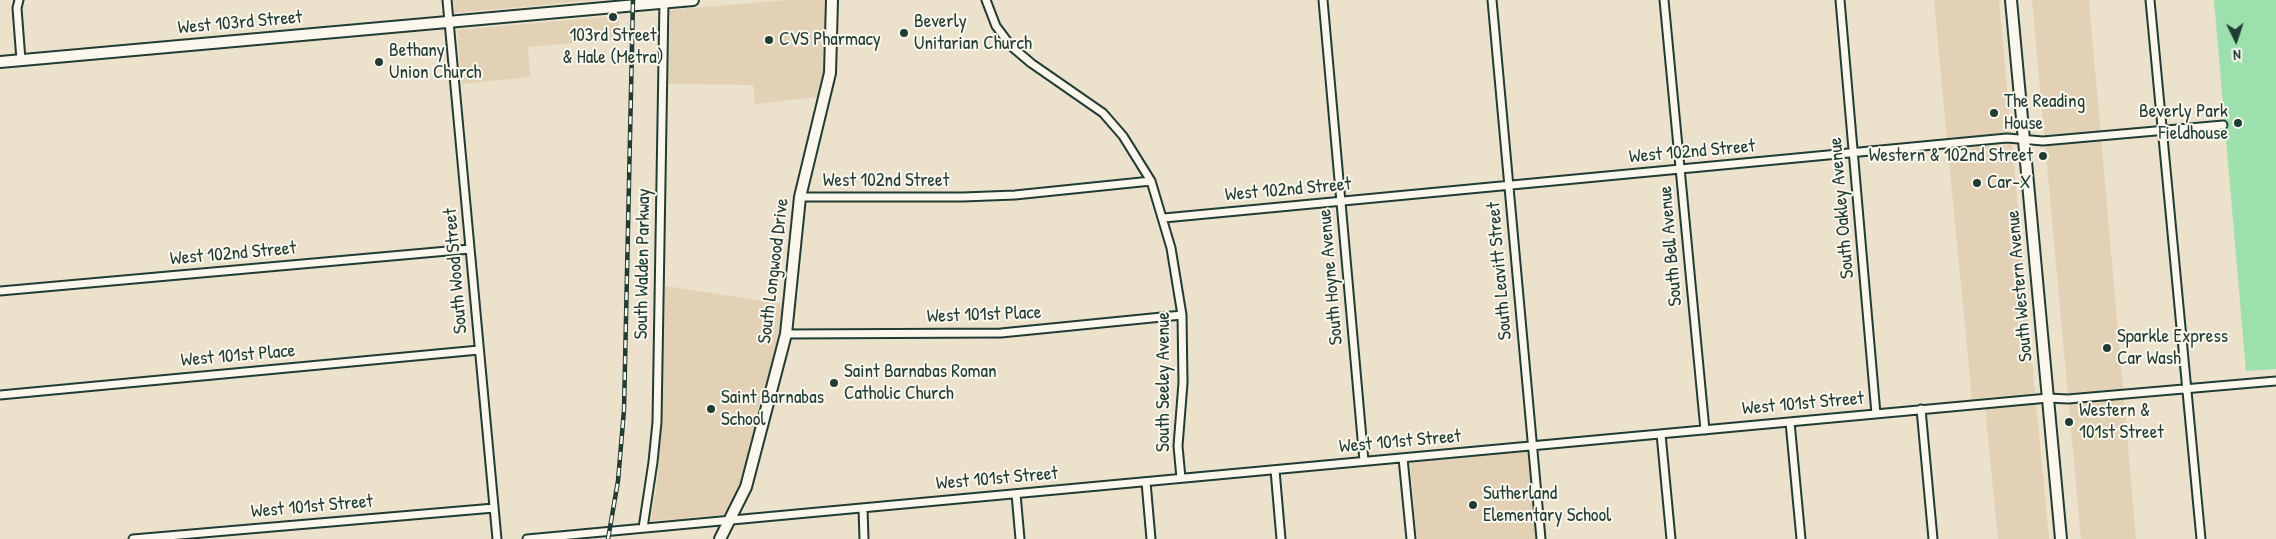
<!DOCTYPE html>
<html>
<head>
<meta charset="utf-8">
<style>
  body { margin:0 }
  #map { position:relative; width:2276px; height:539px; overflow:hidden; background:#ece1cb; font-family:"Patrick Hand",sans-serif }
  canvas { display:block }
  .north { position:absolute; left:2211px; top:15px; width:50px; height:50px; -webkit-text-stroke:4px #fbf7ec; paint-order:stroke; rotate:176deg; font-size:14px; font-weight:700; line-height:20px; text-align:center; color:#1f3d34 }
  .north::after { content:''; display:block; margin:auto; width:18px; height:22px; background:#1f3d34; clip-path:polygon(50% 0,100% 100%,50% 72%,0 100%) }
</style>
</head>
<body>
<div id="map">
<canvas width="2276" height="539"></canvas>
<div class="north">N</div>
</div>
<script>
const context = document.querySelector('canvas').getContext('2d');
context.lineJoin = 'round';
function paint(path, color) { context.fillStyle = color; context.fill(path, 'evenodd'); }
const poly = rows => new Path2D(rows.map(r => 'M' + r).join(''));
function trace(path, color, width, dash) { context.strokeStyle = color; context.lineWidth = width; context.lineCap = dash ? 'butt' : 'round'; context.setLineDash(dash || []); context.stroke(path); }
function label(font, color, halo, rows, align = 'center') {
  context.font = font + ' "Patrick Hand",sans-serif'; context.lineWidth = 4; context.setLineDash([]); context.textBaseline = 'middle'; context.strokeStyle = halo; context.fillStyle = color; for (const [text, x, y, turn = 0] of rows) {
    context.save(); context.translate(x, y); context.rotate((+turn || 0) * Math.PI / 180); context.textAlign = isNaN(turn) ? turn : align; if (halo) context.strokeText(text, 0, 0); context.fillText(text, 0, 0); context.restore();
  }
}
paint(poly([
  [451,0,597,0,452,13],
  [787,0,827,0,825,71,818,97,755,104,753,85,668,84,670,10],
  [1934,0,1999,0,2011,133,1947,139],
  [2032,0,2089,0,2136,539,2081,539],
  [619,16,619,39,528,47,530,77,462,84,457,30],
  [2012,144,2035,393,1972,399,1948,150],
  [665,286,784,304,775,355,741,483,733,504,727,513,723,515,651,521,658,476,661,428],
  [2036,403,2049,539,1998,539,1985,408],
  [1528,451,1536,539,1417,539,1410,462]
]), '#e2d1b4');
paint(poly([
  [2214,0,2276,0,2276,369,2246,371]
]), '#9ce1ad');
const street = poly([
  [19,0,17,8,21,60],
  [447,0,497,539],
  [986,0,996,26,1011,46,1031,63,1103,113,1123,136,1151,181,1171,248,1182,315,1183,383,1178,446,1181,478],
  [1323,0,1364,461],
  [1492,0,1541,539],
  [1664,0,1705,430],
  [1840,0,1876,414],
  [2150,0,2201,539],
  [800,197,963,197,1015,195,1151,181],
  [1164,218,2007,138,2043,141,2223,125],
  [0,291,470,249],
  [786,334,1001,333,1182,315],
  [0,395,479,350],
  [1921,409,1933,539],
  [1790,422,1801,539],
  [1661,434,1671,539],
  [1403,458,1411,539],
  [1275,470,1281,539],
  [1146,482,1151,539],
  [1016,494,1020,539],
  [863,508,864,539],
  [643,528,653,462,657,422,664,0],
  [133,539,494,508],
  [527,539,2048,398,2068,399,2276,381]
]);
const secondary = poly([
  [2011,0,2061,539],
  [0,62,693,0],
  [720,539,746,487,786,334,800,197,830,73,832,0]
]);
trace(street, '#1f3d34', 11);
trace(secondary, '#1f3d34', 14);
trace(street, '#fbf7ec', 7);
trace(secondary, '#fbf7ec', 10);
const rail = poly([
  [608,539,618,481,624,410,633,0]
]);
trace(rail, '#1f3d34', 4.5);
trace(rail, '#fbf7ec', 2.5, [8]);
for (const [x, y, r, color] of [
  [613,17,5,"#1f3d34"],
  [904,33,5,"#1f3d34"],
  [769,40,5,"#1f3d34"],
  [379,62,5,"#1f3d34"],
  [1994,113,5,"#1f3d34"],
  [2238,123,5,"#1f3d34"],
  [2043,156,5,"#1f3d34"],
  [1977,183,5,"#1f3d34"],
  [2107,348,5,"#1f3d34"],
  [834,383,5,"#1f3d34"],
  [711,409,5,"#1f3d34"],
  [2069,422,5,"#1f3d34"],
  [1473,505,5,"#1f3d34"]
]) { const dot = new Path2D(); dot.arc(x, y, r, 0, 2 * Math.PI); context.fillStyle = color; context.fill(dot); trace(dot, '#fbf7ec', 2); }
label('19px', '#1f3d34', '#fbf7ec', [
  ["Beverly",914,22],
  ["Unitarian Church",914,44],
  ["103rd Street",613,36,"center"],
  ["& Hale (Metra)",613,58,"center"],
  ["CVS Pharmacy",779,40],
  ["Bethany",389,51],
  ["Union Church",389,73],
  ["The Reading",2004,102],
  ["House",2004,124],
  ["Beverly Park",2228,112,"right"],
  ["Fieldhouse",2228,134,"right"],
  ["Western & 102nd Street",2033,156,"right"],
  ["Car-X",1987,183],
  ["Sparkle Express",2117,337],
  ["Car Wash",2117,359],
  ["Saint Barnabas Roman",844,372],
  ["Catholic Church",844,394],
  ["Saint Barnabas",721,398],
  ["School",721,420],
  ["Western &",2079,411],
  ["101st Street",2079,433],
  ["Sutherland",1483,494],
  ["Elementary School",1483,516]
], 'left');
label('19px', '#1f3d34', '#fbf7ec', [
  ["West 103rd Street",240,23,-5],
  ["West 102nd Street",1692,152,-5],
  ["West 102nd Street",886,181],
  ["West 102nd Street",1288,190,-5],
  ["South Oakley Avenue",1842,208,-95],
  ["South Bell Avenue",1671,246,-95],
  ["West 102nd Street",233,254,-5],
  ["South Walden Parkway",643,264,-89],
  ["South Wood Street",456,271,-95],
  ["South Longwood Drive",774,271,-83],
  ["South Leavitt Street",1500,271,-95],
  ["South Hoyne Avenue",1331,277,-95],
  ["South Western Avenue",2020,286,-95],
  ["West 101st Place",984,315,-2],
  ["West 101st Place",238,356,-5],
  ["South Seeley Avenue",1164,382,-90],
  ["West 101st Street",1803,404,-5],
  ["West 101st Street",1400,442,-5],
  ["West 101st Street",997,479,-5],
  ["West 101st Street",312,507,-5]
]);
</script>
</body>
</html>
